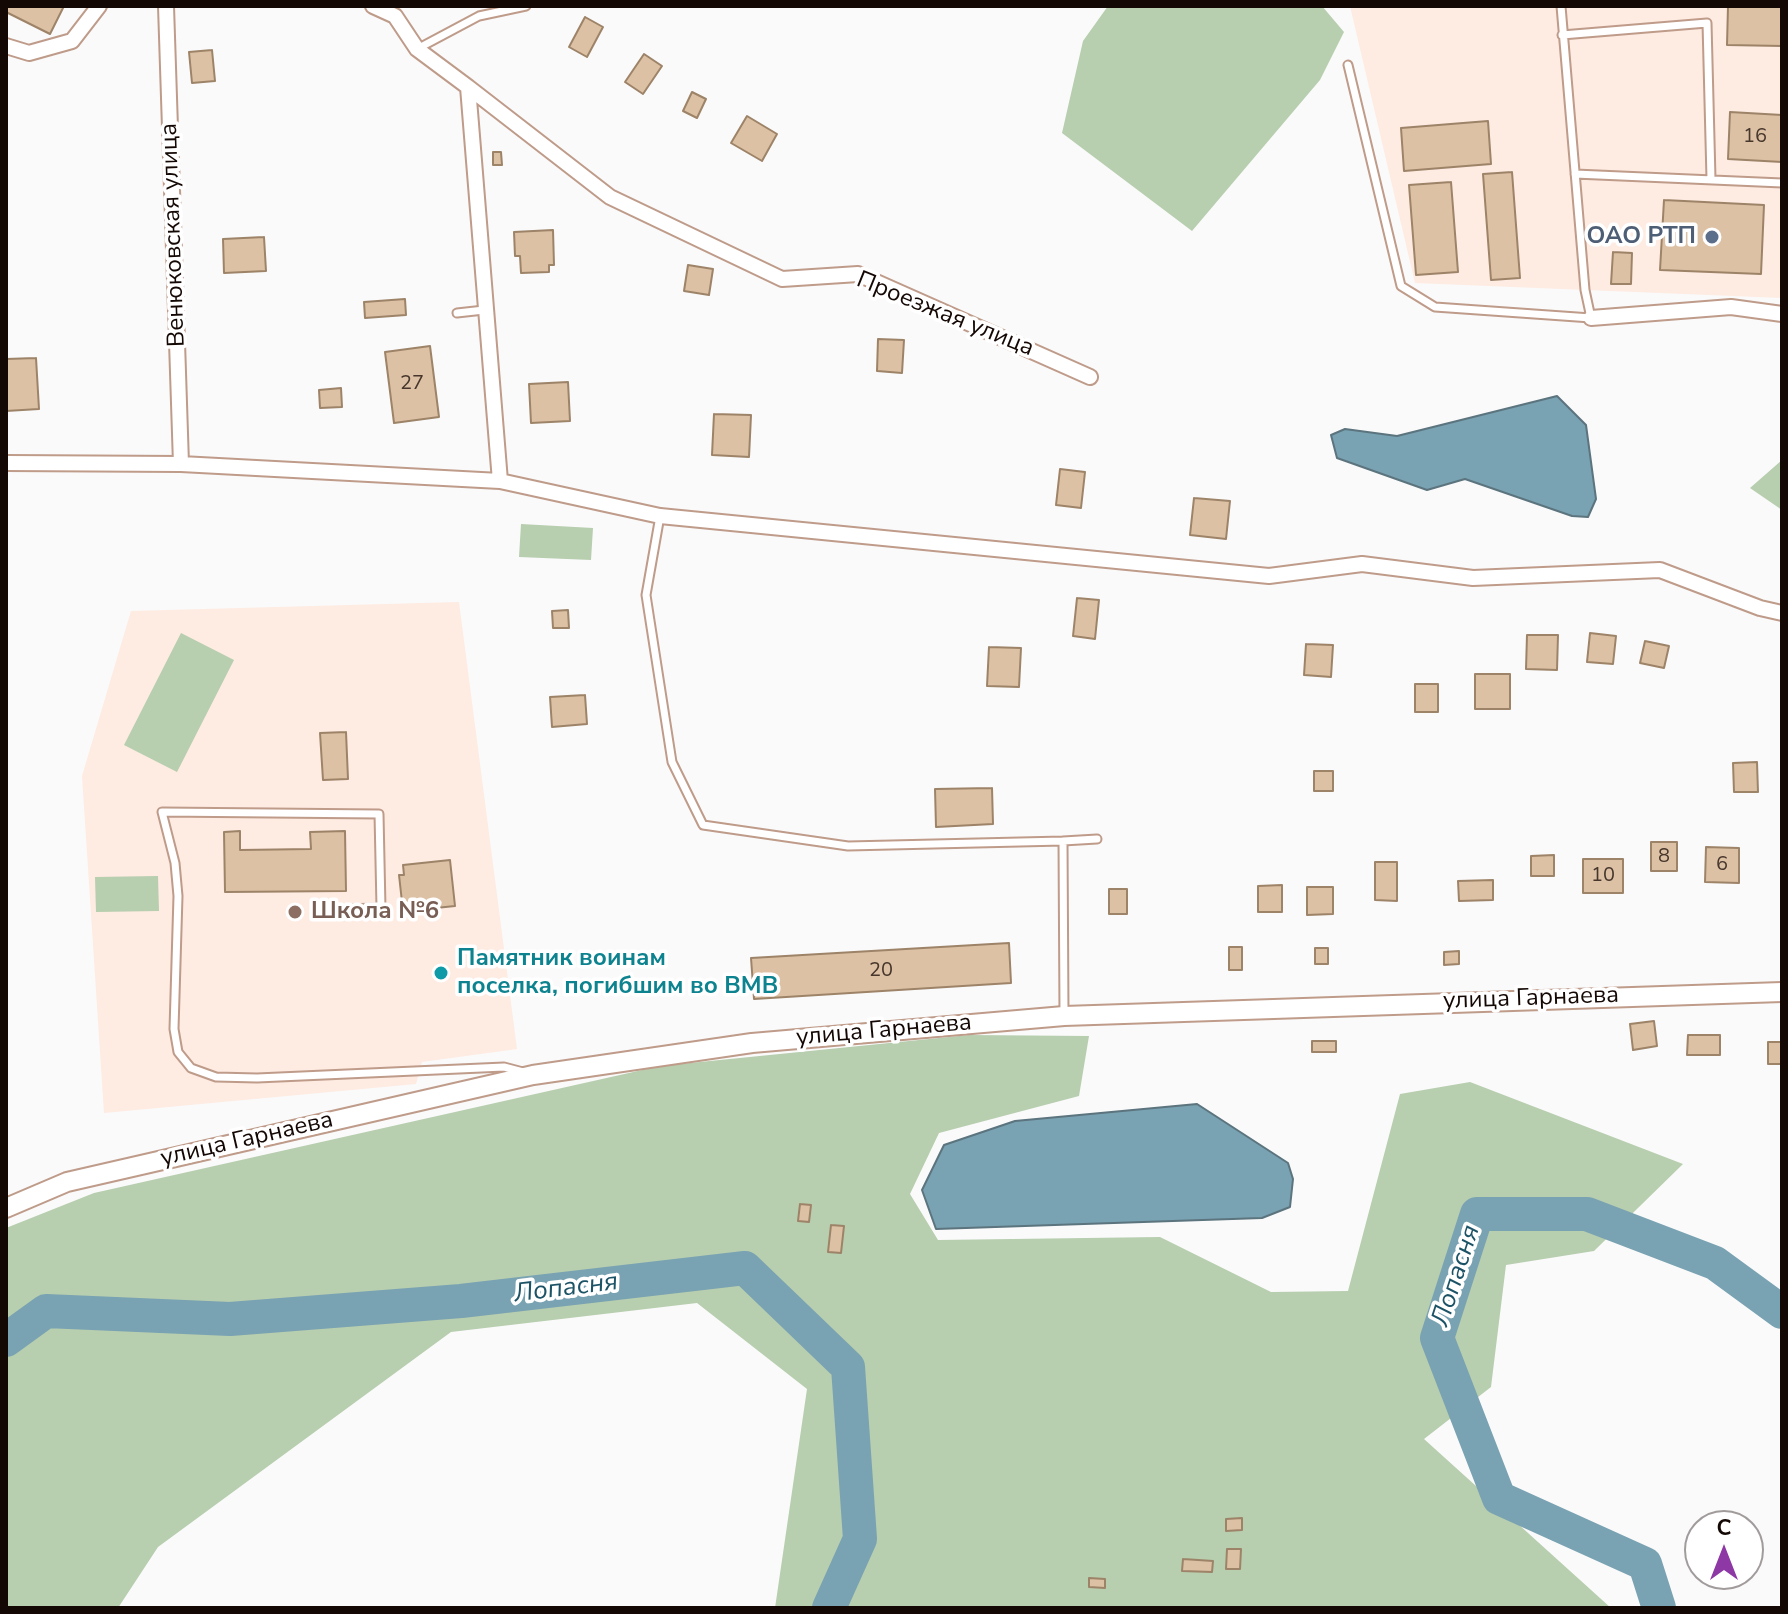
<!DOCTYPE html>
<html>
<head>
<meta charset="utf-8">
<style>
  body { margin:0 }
  #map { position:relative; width:1788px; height:1614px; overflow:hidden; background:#fafafa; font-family:"Nunito Sans",sans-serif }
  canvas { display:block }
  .frame { position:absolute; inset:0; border:8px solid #140804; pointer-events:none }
  .north { position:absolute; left:1684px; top:1510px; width:80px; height:80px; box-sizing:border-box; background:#fff; border:2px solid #a19c9b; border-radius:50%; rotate:0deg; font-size:22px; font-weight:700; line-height:32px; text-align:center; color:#140804 }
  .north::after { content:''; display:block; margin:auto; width:28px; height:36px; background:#8e38a6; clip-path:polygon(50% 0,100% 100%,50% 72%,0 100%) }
</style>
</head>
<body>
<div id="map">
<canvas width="1788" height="1614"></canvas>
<div class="frame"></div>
<div class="north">С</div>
</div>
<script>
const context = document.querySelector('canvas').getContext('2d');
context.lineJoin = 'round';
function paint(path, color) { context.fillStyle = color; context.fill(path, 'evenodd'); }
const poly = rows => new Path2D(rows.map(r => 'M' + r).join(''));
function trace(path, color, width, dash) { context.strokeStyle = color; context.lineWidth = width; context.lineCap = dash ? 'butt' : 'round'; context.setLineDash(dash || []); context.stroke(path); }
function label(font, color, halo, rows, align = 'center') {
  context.font = font + ' "Nunito Sans",sans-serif'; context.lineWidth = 7; context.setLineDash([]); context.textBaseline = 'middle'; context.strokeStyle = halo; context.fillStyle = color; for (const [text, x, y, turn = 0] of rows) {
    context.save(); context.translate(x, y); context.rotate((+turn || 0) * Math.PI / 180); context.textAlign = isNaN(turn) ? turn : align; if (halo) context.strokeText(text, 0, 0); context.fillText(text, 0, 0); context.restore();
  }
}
paint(poly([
  [1350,6,1782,6,1782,298,1415,283],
  [459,602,517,1049,422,1062,416,1084,104,1113,82,776,131,611]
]), '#feebe2');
paint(poly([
  [1108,6,1322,6,1344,32,1320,80,1192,231,1062,133,1083,41],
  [1782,460,1782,510,1750,488],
  [521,524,593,528,591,560,519,557],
  [181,633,234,660,177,772,124,745],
  [158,876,159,911,96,912,95,877],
  [969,1035,1089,1036,1079,1096,939,1133,910,1194,938,1240,1160,1237,1271,1292,1348,1291,1400,1094,1470,1082,1683,1164,1594,1251,1506,1265,1491,1387,1424,1439,1611,1608,775,1608,807,1389,697,1303,451,1332,158,1547,118,1608,6,1608,6,1228,94,1193,660,1066]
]), '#b7ceaf');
const water = poly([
  [1557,396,1586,425,1596,499,1588,517,1572,516,1465,479,1427,490,1337,458,1331,435,1345,429,1397,436,1557,396],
  [1197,1104,1288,1163,1293,1179,1290,1207,1262,1218,936,1229,922,1190,944,1145,1015,1121,1197,1104]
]);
paint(water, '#79a2b2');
trace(water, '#5b747e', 2);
trace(poly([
  [6,1340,46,1311,230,1319,461,1301,745,1268,848,1367,860,1539,829,1608],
  [1659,1608,1645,1564,1499,1498,1437,1338,1477,1214,1587,1214,1715,1263,1782,1312]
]), '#79a2b2', 34);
const building = poly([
  [6,6,64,6,50,34,6,12,6,6],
  [1728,6,1782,6,1782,46,1727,45,1728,6],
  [585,17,603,27,587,57,569,47,585,17],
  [212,50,215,81,192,83,189,52,212,50],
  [644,54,662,66,643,94,625,82,644,54],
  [692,92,706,99,697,118,683,111,692,92],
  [1730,112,1782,115,1782,162,1728,159,1730,112],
  [747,116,777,134,762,161,731,143,747,116],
  [1488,121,1491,164,1404,171,1401,128,1488,121],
  [493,152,501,152,502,165,493,165,493,152],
  [1512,172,1520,278,1491,280,1483,174,1512,172],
  [1451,182,1458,272,1416,275,1409,185,1451,182],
  [1664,200,1764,205,1761,274,1660,270,1664,200],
  [553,230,554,265,549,265,549,272,521,273,520,256,515,256,514,232,553,230],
  [264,237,266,271,224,273,223,239,264,237],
  [1613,252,1632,253,1631,284,1611,284,1613,252],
  [688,265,713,269,709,295,684,291,688,265],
  [405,299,406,315,365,318,364,302,405,299],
  [878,339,904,340,902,373,877,371,878,339],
  [430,346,439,417,394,423,385,352,430,346],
  [36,358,39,409,6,411,6,359,36,358],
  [568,382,570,421,531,423,529,384,568,382],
  [341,388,342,407,320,408,319,390,341,388],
  [714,414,751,415,749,457,712,455,714,414],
  [1060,469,1085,472,1081,508,1056,505,1060,469],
  [1194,498,1230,501,1226,539,1190,535,1194,498],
  [1077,598,1099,600,1095,639,1073,636,1077,598],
  [568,610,569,628,553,628,552,611,568,610],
  [1590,633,1616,636,1613,664,1587,662,1590,633],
  [1527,635,1558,635,1557,670,1526,669,1527,635],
  [1645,641,1669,646,1664,668,1640,663,1645,641],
  [1306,644,1333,645,1331,677,1304,675,1306,644],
  [989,647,1021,648,1019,687,987,686,989,647],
  [1475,674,1510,674,1510,709,1475,709,1475,674],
  [1415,684,1438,684,1438,712,1415,712,1415,684],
  [585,695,587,724,552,727,550,697,585,695],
  [346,732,348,779,323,780,320,733,346,732],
  [1757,762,1758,792,1734,792,1733,763,1757,762],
  [1314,771,1333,771,1333,791,1314,791,1314,771],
  [992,788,993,824,936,827,935,789,992,788],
  [240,831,240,850,311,849,310,832,345,831,346,891,225,892,224,832,240,831],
  [1651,842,1677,842,1677,871,1651,871,1651,842],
  [1706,847,1739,848,1739,883,1705,882,1706,847],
  [1554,855,1554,876,1531,876,1531,856,1554,855],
  [1583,859,1623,859,1623,893,1583,893,1583,859],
  [450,860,455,906,407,911,406,901,402,902,399,875,404,875,403,865,450,860],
  [1375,862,1397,862,1397,901,1375,900,1375,862],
  [1493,880,1493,900,1459,901,1458,881,1493,880],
  [1282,885,1282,912,1258,912,1258,886,1282,885],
  [1307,887,1333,887,1333,914,1307,915,1307,887],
  [1109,889,1127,889,1127,914,1109,914,1109,889],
  [1009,943,1011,983,754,999,751,958,1009,943],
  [1229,947,1242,947,1242,970,1229,970,1229,947],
  [1315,948,1328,948,1328,964,1315,964,1315,948],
  [1459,951,1459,964,1444,965,1444,952,1459,951],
  [1654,1021,1657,1046,1633,1050,1630,1024,1654,1021],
  [1688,1035,1720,1035,1720,1055,1687,1055,1688,1035],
  [1312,1041,1336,1041,1336,1052,1312,1052,1312,1041],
  [1768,1042,1782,1042,1782,1064,1768,1064,1768,1042],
  [800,1204,811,1205,809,1222,798,1221,800,1204],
  [831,1225,844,1226,841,1253,828,1252,831,1225],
  [1242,1518,1242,1530,1226,1531,1226,1519,1242,1518],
  [1227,1549,1241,1549,1240,1569,1226,1569,1227,1549],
  [1183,1559,1213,1561,1212,1572,1182,1571,1183,1559],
  [1089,1578,1105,1579,1105,1588,1089,1587,1089,1578]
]);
paint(building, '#ddc1a4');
trace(building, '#9d8368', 2);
const service = poly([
  [1562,35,1707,23,1711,179],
  [417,49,479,16,526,6],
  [1348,65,1401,286,1435,307,1591,318,1585,290,1561,6],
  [1575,174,1782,183],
  [457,313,484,310],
  [660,516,646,595,672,762,703,825,848,846,1063,841,1064,1014],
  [1063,841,1097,839],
  [339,909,381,908,379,814,162,812,175,863,178,896,174,1029,178,1052,191,1068,216,1077,257,1078,504,1067,523,1072]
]);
const minor = poly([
  [166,6,181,464],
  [373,6,395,16,417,49,468,87,500,481],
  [6,46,29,53,72,41,99,6],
  [468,87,610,197,782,279,858,274,1090,377],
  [1591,318,1731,307,1782,314],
  [6,463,181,464,500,481,660,516,1269,576,1362,564,1473,578,1660,570,1760,608,1782,613]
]);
const tertiary = poly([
  [6,1208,67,1182,533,1075,752,1043,1064,1016,1782,992]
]);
trace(service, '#bf9b8a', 11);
trace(minor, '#bf9b8a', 18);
trace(tertiary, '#bf9b8a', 22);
trace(service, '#fff', 7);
trace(minor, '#fff', 14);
trace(tertiary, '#fff', 18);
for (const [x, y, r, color] of [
  [1712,237,8,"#5c6f8a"],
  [295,912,8,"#8d6e63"],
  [441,973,8,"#0f9aa8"]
]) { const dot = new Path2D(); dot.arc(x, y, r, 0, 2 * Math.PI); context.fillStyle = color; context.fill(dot); trace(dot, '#fff', 3); }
label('20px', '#46362c', null, [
  ["16",1755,137],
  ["27",412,384],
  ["8",1664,857],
  ["6",1722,865],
  ["10",1603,876],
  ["20",881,971]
]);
label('24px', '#140804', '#fff', [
  ["Венюковская улица",174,235,-92],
  ["Проезжая улица",945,315,22],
  ["улица Гарнаева",1531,999,-2],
  ["улица Гарнаева",884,1031,-5],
  ["улица Гарнаева",247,1140,-13]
]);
label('bold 24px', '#4e5e75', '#fff', [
  ["ОАО РТП",1696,237]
], 'right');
label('bold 24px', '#785e54', '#fff', [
  ["Школа №6",311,912]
], 'left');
label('bold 24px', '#0d838f', '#fff', [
  ["Памятник воинам",457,959],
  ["поселка, погибшим во ВМВ",457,987]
], 'left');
label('italic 26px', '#1c5366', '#fff', [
  ["Лопасня",1457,1276,-72],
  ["Лопасня",566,1289,-7]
]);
</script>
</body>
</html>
